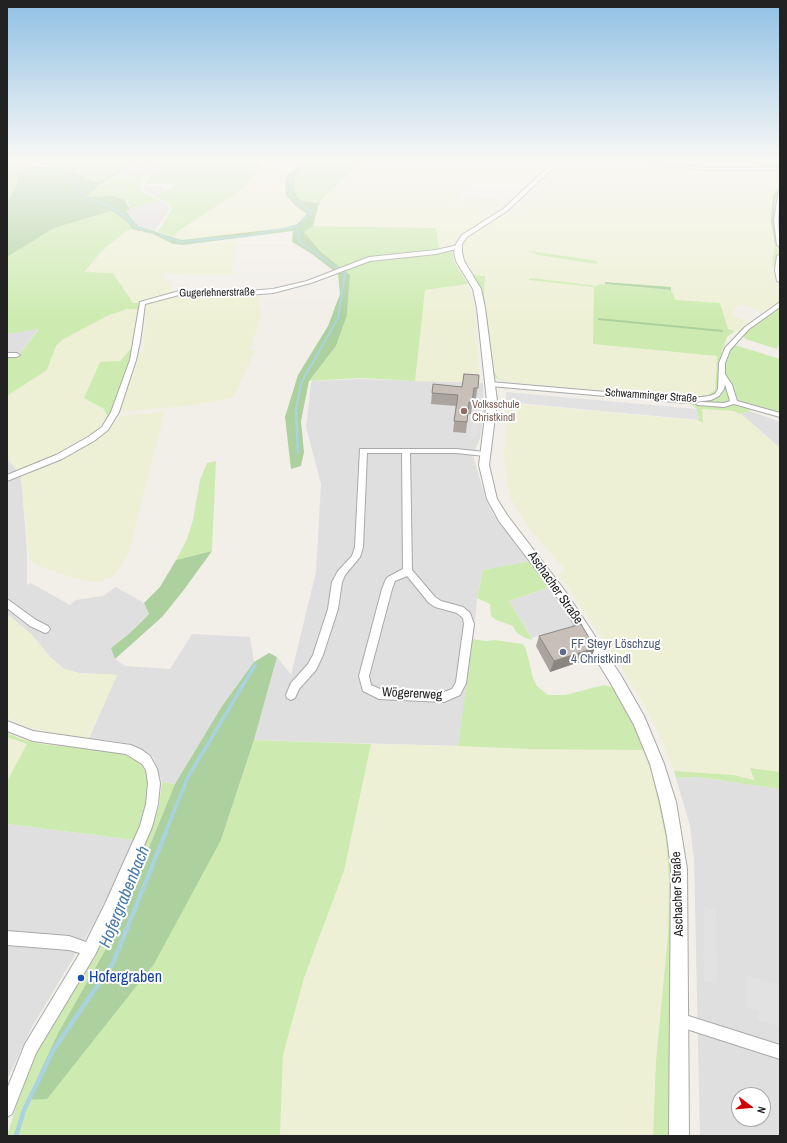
<!DOCTYPE html>
<html>
<head>
<meta charset="utf-8">
<style>
  body { margin:0 }
  #map { position:relative; width:787px; height:1143px; overflow:hidden; background:#f2efe9; font-family:"Archivo Narrow",sans-serif }
  canvas { display:block }
  .frame { position:absolute; inset:0; border:8px solid #222; pointer-events:none }
  .north { position:absolute; left:731px; top:1087px; width:40px; height:40px; box-sizing:border-box; background:#fff; border:1px solid #a7a7a7; border-radius:50%; rotate:106deg; font-size:11px; font-weight:700; line-height:16px; text-align:center; color:#222 }
  .north::after { content:''; display:block; margin:auto; width:14px; height:18px; background:#d40000; clip-path:polygon(50% 0,100% 100%,50% 72%,0 100%) }
</style>
</head>
<body>
<div id="map">
<canvas width="787" height="1143"></canvas>
<div class="frame"></div>
<div class="north">N</div>
</div>
<script>
const context = document.querySelector('canvas').getContext('2d');
context.lineJoin = 'round';
function paint(path, color) { context.fillStyle = color; context.fill(path, 'evenodd'); }
const poly = rows => new Path2D(rows.map(r => 'M' + r).join(''));
function trace(path, color, width, dash) { context.strokeStyle = color; context.lineWidth = width; context.lineCap = dash ? 'butt' : 'round'; context.setLineDash(dash || []); context.stroke(path); }
function label(font, color, halo, rows, align = 'center') {
  context.font = font + ' "Archivo Narrow",sans-serif'; context.lineWidth = 4; context.setLineDash([]); context.textBaseline = 'middle'; context.strokeStyle = halo; context.fillStyle = color; for (const [text, x, y, turn = 0] of rows) {
    context.save(); context.translate(x, y); context.rotate((+turn || 0) * Math.PI / 180); context.textAlign = isNaN(turn) ? turn : align; if (halo) context.strokeText(text, 0, 0); context.fillText(text, 0, 0); context.restore();
  }
}
paint(poly([
  [7,159,47,159,58,161,46,167,11,162],
  [159,159,154,173,132,174,131,177,110,178,128,166,127,161],
  [143,186,160,186,166,192,156,197,146,193],
  [160,200,168,205,170,209,155,231,138,226,126,210],
  [39,328,18,356,7,356,7,334],
  [360,379,483,383,484,417,480,438,473,456,486,500,493,514,530,561,483,570,477,598,472,657,458,746,254,740,277,657,291,675,316,572,321,484,306,427,311,384,312,381],
  [750,411,780,422,780,448,741,414],
  [7,458,21,475,27,553,27,585,31,583,70,605,76,600,103,596,116,587,144,603,149,613,130,633,111,648,115,659,125,666,170,669,192,634,250,637,254,662,222,706,175,784,162,782,153,757,141,750,127,743,89,738,117,675,79,673,64,669,51,658,31,634,7,614],
  [550,587,576,625,532,638,509,601],
  [697,777,780,789,780,1136,700,1136,694,859,690,826,676,778],
  [739,1095,763,1095,763,1119,739,1119],
  [7,824,135,840,95,922,33,1025,7,1080]
]), '#e0dfdf');
paint(poly([
  [260,159,298,159,295,170,294,205,307,214,297,224,284,228,182,240,173,236,183,228,244,188,259,169],
  [364,159,553,159,523,184,472,180,451,204,472,196,509,201,497,211,509,214,564,159,773,159,775,160,751,162,758,168,713,168,661,164,663,166,704,170,780,171,780,185,773,195,771,221,775,244,772,266,775,266,775,276,780,290,780,301,763,312,741,304,733,310,732,315,750,322,739,332,728,329,720,303,676,300,671,290,599,284,593,344,717,356,715,390,708,395,682,398,510,382,498,377,494,371,491,360,484,291,485,276,472,275,461,254,462,247,439,248,436,229,313,226,319,203,326,195],
  [132,229,153,234,173,244,173,248,235,241,236,252,232,275,163,274,175,295,256,294,259,297,260,321,251,347,247,349,255,350,233,398,187,406,117,412,135,364,137,353,144,352,145,307,148,303,133,303,113,273,84,273,102,251,126,231],
  [468,284,474,305,480,382,415,381,425,289],
  [127,309,137,309,136,329,132,347,84,398,104,409,107,416,104,424,97,431,70,449,17,471,7,458,7,396,47,370,56,346,62,340,91,323],
  [506,403,702,421,702,409,735,411,741,414,780,448,780,772,750,768,755,780,733,775,674,771,661,738,643,703,620,665,558,573,566,571,529,528,510,497,504,458],
  [165,412,128,554,121,567,112,577,97,582,78,579,41,567,29,560,21,475,78,450,107,432,120,416],
  [7,614,31,634,51,658,64,669,79,673,117,675,89,738,51,733,22,726,7,717],
  [7,737,27,744,7,781],
  [371,744,643,750,651,770,659,798,666,839,669,881,668,934,656,1062,653,1136,280,1136,283,1055,304,978,344,871]
]), '#eef0d5');
paint(poly([
  [47,159,124,159,125,164,117,172,97,183,75,172,46,167,58,161],
  [159,159,260,159,259,169,244,188,183,228,173,236,158,232,172,208,169,204,156,197,175,185,156,183,143,185,147,178,154,173],
  [305,159,364,159,326,195,319,203,302,201,297,197,294,186,295,176,303,169],
  [773,159,780,159,780,171,708,170,663,166,660,164,713,168,758,168,750,162,774,160],
  [7,161,37,166,25,170,12,171,17,177,17,185,7,202],
  [148,173,141,185,142,192,160,200,130,209,129,204,86,197,110,178,131,177,132,174],
  [780,190,780,244,777,245,778,251,775,266,772,266,775,244,777,244,774,227,775,200],
  [112,211,128,223,132,229,126,231,102,251,84,272,113,273,133,303,140,303,135,346,112,414,103,428,72,449,18,472,17,471,70,449,97,431,104,424,107,416,104,409,84,398,100,362,120,361,132,347,136,329,137,309,127,309,107,316,62,340,56,346,47,370,7,396,7,356,18,356,39,329,7,334,7,257,54,228],
  [313,226,436,228,439,248,452,248,454,262,468,284,425,290,415,381,360,378,309,381,336,346,347,315,350,275,321,252,304,232],
  [530,251,597,261,597,264,538,255],
  [472,275,485,276,484,291,491,360,494,371,498,378,510,382,682,398,708,395,715,390,717,356,593,344,594,287,529,280,530,278,592,285,595,287,599,284,671,290,676,300,720,303,728,329,735,331,727,337,721,354,728,343,780,359,780,413,748,403,750,411,740,414,734,411,702,409,703,422,698,421,697,409,683,398,509,382,498,379,494,376,491,365,483,297],
  [780,307,780,342,777,349,745,339,743,334],
  [216,461,212,551,176,560,187,539,193,520,200,480,207,463],
  [530,561,550,587,509,601,533,640,525,638,516,632,513,626,496,620,491,616,490,604,477,598,483,570],
  [473,639,486,641,495,640,523,644,526,649,533,678,537,686,548,695,565,695,604,685,612,687,615,689,635,725,654,772,668,832,672,878,669,1136,653,1136,656,1061,668,934,669,881,666,839,651,770,643,750,530,749,458,746],
  [7,733,21,739,41,744,118,752,137,760,142,765,150,781,146,810,135,840,7,824,7,781,27,744,7,737],
  [254,740,371,744,344,871,304,978,283,1055,280,1136,7,1136,28,1069,50,1027,90,964,129,884,159,806,162,782,175,784,111,940,58,1033,27,1099,221,840],
  [750,768,780,772,780,789,697,777,676,778,674,771,733,775,754,780]
]), '#cdebb0');
paint(poly([
  [124,159,127,159,127,167,100,185,86,197,112,196,124,199,130,209,126,211,138,226,182,240,284,228,297,224,307,214,294,205,286,195,285,185,286,176,296,168,298,159,306,160,303,169,295,176,294,186,297,197,302,201,319,203,313,226,304,232,321,252,350,275,347,315,336,346,309,381,301,421,304,452,301,466,291,469,285,417,298,375,328,326,340,294,338,274,312,254,292,242,293,231,183,245,173,244,153,234,132,229,128,223,112,211,54,228,7,257,7,202,17,185,17,177,12,171,25,170,37,166,63,169,75,172,97,183,124,167],
  [780,185,780,190,775,200,774,212,777,245,775,244,771,221,773,195],
  [605,282,671,287,671,290,605,284],
  [598,318,723,330,723,332,598,320],
  [212,551,183,591,162,617,115,659,111,648,130,633,149,614,144,603,160,587,176,560],
  [269,653,277,657,254,740,221,840,154,964,47,1099,27,1100,58,1033,111,940,175,784,222,706,254,662]
]), '#add19e');
paint(poly([
  [506,392,697,409,699,420,506,402],
  [476,415,479,415,478,435,472,440,470,438,473,417],
  [704,907,716,911,717,984,704,980],
  [745,975,780,985,780,1027,758,1020,758,1011,746,1008]
]), '#e2e2e2');
trace(poly([
  [302,159,305,162,291,178,291,196,311,212,297,226,300,242,337,268],
  [69,179,85,197,109,206,127,217,133,226,154,233],
  [159,234,179,242,248,236,297,226]
]), '#aad3df', 1.5);
trace(poly([
  [296,410,301,383,338,318,345,274,336,267]
]), '#aad3df', 2);
trace(poly([
  [296,409,298,453]
]), '#aad3df', 2.5);
trace(poly([
  [165,833,188,777,255,665]
]), '#aad3df', 3.5);
trace(poly([
  [16,1136,24,1110,54,1049,113,963,166,832]
]), '#aad3df', 4.5);
const minor = poly([
  [7,159,46,165,48,166,46,167,13,163,7,161,7,159],
  [617,159,629,159,705,168,780,168,780,170,705,170,617,159],
  [780,194,778,220,780,247,777,245,774,220,778,195,780,194],
  [458,245,461,247,460,248,436,254,370,261,311,283,273,293,235,296,179,295,145,304,140,342,136,360,119,412,108,430,94,441,62,459,7,481,7,475,56,455,88,437,102,427,111,412,130,360,140,302,179,291,235,292,273,289,307,281,369,257,436,250,458,245],
  [780,254,780,283,777,281,775,270,777,256,780,254],
  [780,302,780,307,749,329,730,350,725,363,725,374,732,385,737,401,780,413,780,417,734,404,724,407,698,405,696,404,700,402,724,403,730,401,725,384,724,389,719,396,711,400,687,403,490,386,487,384,490,382,687,399,709,396,715,394,718,389,719,363,725,348,745,327,780,302],
  [7,353,17,353,20,355,17,357,7,357,7,353],
  [360,449,456,449,485,452,489,454,485,456,456,453,410,453,412,570,435,597,441,601,463,607,470,613,474,624,466,683,460,695,444,702,379,699,363,691,359,676,382,589,386,579,388,577,403,569,402,453,367,453,363,547,360,557,345,575,342,582,338,609,323,655,316,670,299,689,295,698,291,700,287,698,286,695,291,683,308,664,313,655,328,609,332,582,338,571,352,556,355,547,360,449],
  [407,576,429,603,435,607,457,613,463,618,464,624,456,682,452,689,444,692,380,689,371,685,369,676,392,589,395,581,407,576],
  [7,599,36,620,48,626,50,629,48,632,45,633,30,626,7,608,7,599],
  [7,721,33,731,131,745,142,750,150,756,157,769,160,783,158,804,152,827,115,914,95,955,36,1053,12,1114,7,1117,7,1089,25,1044,80,953,69,950,7,945,7,931,69,936,86,942,105,904,140,826,146,804,148,783,146,770,142,764,126,754,33,741,7,731,7,721],
  [679,1013,780,1045,780,1059,674,1025,672,1020,674,1015,679,1013]
]);
const tertiary = poly([
  [557,159,563,159,507,211,467,237,462,244,462,252,464,261,481,289,485,308,497,401,489,465,497,499,507,515,565,591,620,674,644,716,664,764,676,802,687,869,689,1136,669,1136,671,869,667,836,660,802,650,764,634,725,610,682,557,597,499,521,487,499,479,465,487,401,477,308,473,289,456,261,454,252,456,244,462,235,503,209,557,159]
]);
trace(minor, '#a9a9a9', 2);
trace(tertiary, '#a9a9a9', 2);
paint(minor, '#fff');
paint(tertiary, '#fff');
paint(poly([
  [479,375,476,399,473,399,471,414,468,414,466,433,453,432,456,406,431,404,432,393,462,387],
  [539,636,591,658,550,672,536,646]
]), '#aba49e');
paint(poly([
  [595,648,591,658,550,672,554,661]
]), '#8b8681');
const building = poly([
  [464,374,479,375,478,388,474,388,472,403,469,402,467,422,454,421,458,395,432,393,433,384,462,387,464,374],
  [581,624,595,648,554,661,539,636,581,624]
]);
paint(building, '#c7bfb8');
trace(building, '#8b8681', 1);
const sky = context.createLinearGradient(0, 0, 0, 319);
sky.addColorStop(0, '#8fc0e4');
sky.addColorStop(0.5, '#f9f8f5');
sky.addColorStop(1, '#f9f8f500');
context.fillStyle = sky;
context.fillRect(0, 0, 787, 319);
for (const [x, y, r, color] of [
  [464,411,4,"#8d6e63"],
  [563,652,4,"#5c6f8a"],
  [81,978,4,"#1a4fb4"]
]) { const dot = new Path2D(); dot.arc(x, y, r, 0, 2 * Math.PI); context.fillStyle = color; context.fill(dot); trace(dot, '#fff', 1.5); }
label('11px', '#222', '#fff', [
  ["Gugerlehnerstraße",217,293,-1],
  ["Schwamminger Straße",651,396,4]
]);
label('11px', '#785e54', '#fff', [
  ["Volksschule",472,405],
  ["Christkindl",472,418]
], 'left');
label('13px', '#222', '#fff', [
  ["Aschacher Straße",555,588,55],
  ["Wögererweg",412,694,3],
  ["Aschacher Straße",678,894,-92]
]);
label('13px', '#4e5e75', '#fff', [
  ["FF Steyr Löschzug",571,645],
  ["4 Christkindl",571,660]
], 'left');
label('16px', '#164399', '#fff', [
  ["Hofergraben",89,978]
], 'left');
label('italic 17px', '#4a7aab', '#fff', [
  ["Hofergrabenbach",125,897,-68]
]);
</script>
</body>
</html>
